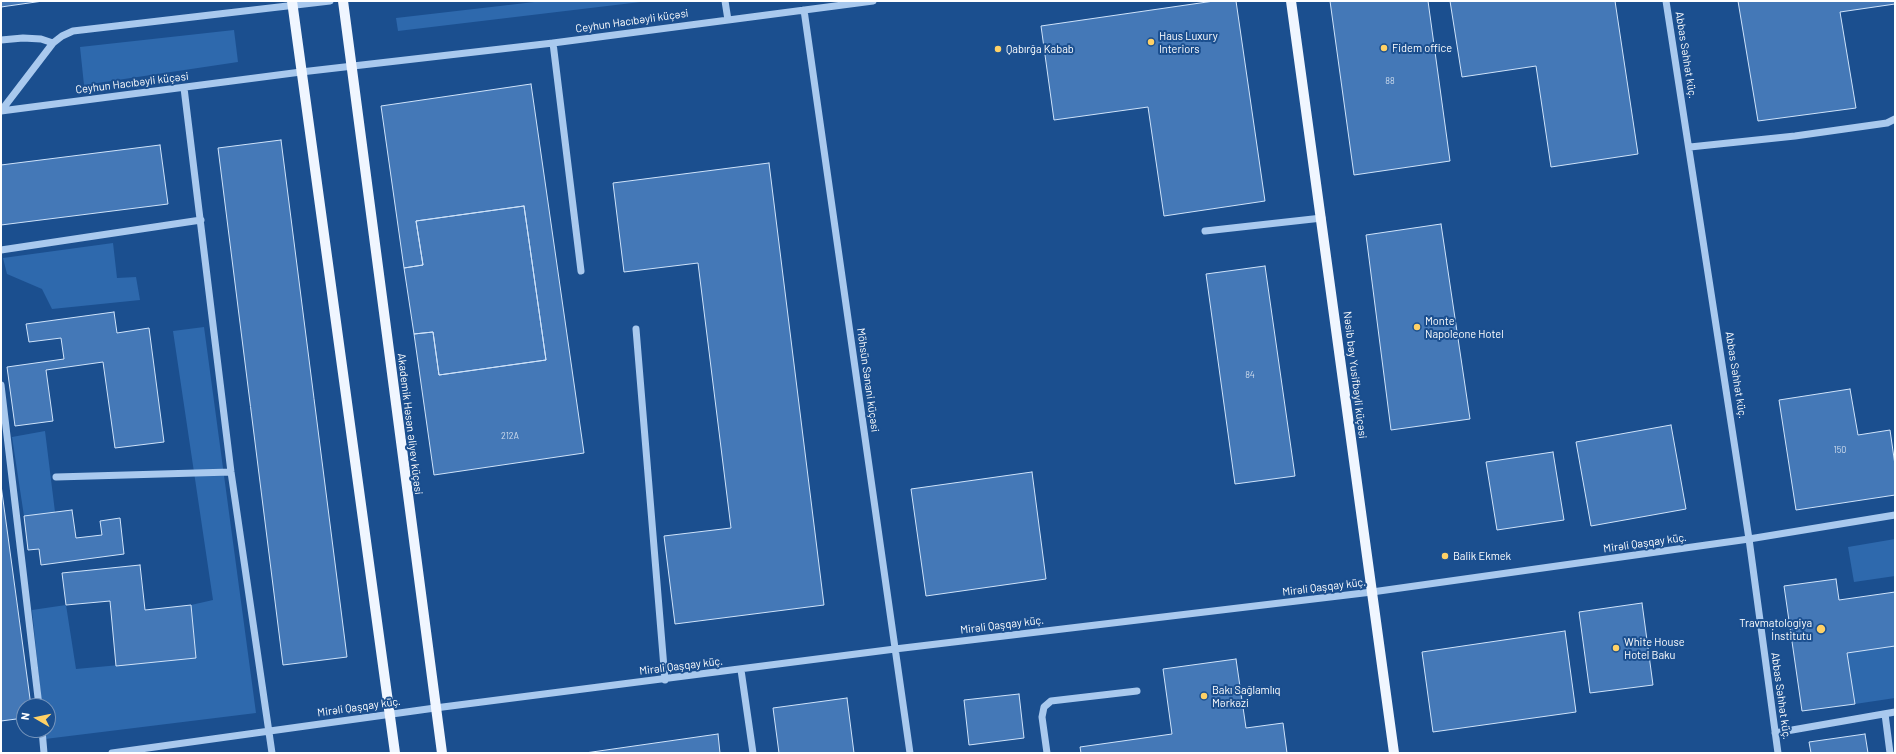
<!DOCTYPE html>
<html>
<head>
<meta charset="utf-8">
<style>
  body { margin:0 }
  #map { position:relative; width:1896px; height:754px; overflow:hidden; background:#1b4f8f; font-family:Barlow,sans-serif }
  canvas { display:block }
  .frame { position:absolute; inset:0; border:2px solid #fff; pointer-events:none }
  .north { position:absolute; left:16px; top:698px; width:40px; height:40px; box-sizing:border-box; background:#1b4f8f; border:1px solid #7695bc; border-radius:50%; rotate:279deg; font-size:11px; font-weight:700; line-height:16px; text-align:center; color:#fff }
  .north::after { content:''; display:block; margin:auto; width:14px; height:18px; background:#ffd166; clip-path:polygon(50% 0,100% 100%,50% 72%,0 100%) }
</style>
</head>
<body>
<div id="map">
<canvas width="1896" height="754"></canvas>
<div class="frame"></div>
<div class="north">N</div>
</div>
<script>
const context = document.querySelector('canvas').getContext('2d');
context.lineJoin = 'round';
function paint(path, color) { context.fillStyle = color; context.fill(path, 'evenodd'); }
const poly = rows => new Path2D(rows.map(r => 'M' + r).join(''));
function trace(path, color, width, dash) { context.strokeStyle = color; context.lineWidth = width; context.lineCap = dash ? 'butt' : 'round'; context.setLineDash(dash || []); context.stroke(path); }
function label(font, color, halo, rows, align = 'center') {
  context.font = font + ' Barlow,sans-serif'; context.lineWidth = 4; context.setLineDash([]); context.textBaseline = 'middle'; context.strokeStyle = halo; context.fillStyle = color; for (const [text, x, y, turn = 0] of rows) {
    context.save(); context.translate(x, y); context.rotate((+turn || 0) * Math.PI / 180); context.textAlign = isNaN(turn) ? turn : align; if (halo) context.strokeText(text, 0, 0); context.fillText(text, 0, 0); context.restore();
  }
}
paint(poly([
  [543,1,649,1,398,31,396,18],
  [234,30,238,62,84,85,80,47],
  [113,243,117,278,136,277,140,300,52,309,42,289,7,274,3,258],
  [204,327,256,713,45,739,44,730,48,730,48,706,42,706,32,610,66,605,76,669,196,658,191,605,213,600,173,331],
  [45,431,55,512,24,516,12,437],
  [1895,539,1895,576,1854,582,1848,547],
  [1895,646,1895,698,1855,704,1847,653]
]), '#2e69ad');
const building = poly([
  [1,1,43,1,1,7,1,1],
  [1214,1,1236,1,1265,201,1164,216,1148,107,1054,120,1041,26,1214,1],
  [1330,1,1428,1,1450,161,1354,175,1330,1],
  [1450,1,1615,1,1638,154,1551,167,1536,66,1462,77,1450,1],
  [1738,1,1895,1,1895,4,1840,12,1856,108,1758,121,1738,1],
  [531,84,584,453,434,475,414,334,433,332,439,375,546,360,524,206,416,221,423,265,404,268,381,106,531,84],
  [281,140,347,657,283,665,218,148,281,140],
  [160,145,168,204,1,225,1,165,160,145],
  [769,163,824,605,675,624,664,536,731,528,698,263,624,272,613,183,769,163],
  [524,206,546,360,439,375,433,332,414,334,404,268,423,265,416,221,524,206],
  [1441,224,1470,419,1391,430,1366,235,1441,224],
  [1265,266,1295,476,1235,484,1206,274,1265,266],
  [114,312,117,333,149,328,164,442,115,448,103,362,46,370,53,421,15,426,7,367,64,359,61,338,29,342,26,324,114,312],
  [1850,389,1858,435,1890,430,1895,465,1895,495,1796,510,1779,400,1850,389],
  [1671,425,1686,509,1591,526,1576,442,1671,425],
  [1553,452,1564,520,1497,530,1486,462,1553,452],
  [1032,472,1046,579,926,596,911,489,1032,472],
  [1,485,31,706,24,706,24,718,1,721,1,485],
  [72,510,76,538,102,535,100,521,120,518,124,554,41,565,39,549,28,550,24,516,72,510],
  [140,565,145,610,191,605,196,658,116,666,110,601,66,605,62,573,140,565],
  [1836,579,1839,600,1895,592,1895,646,1847,653,1855,704,1802,711,1784,586,1836,579],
  [1642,603,1653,685,1590,693,1579,612,1642,603],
  [1565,631,1576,712,1433,732,1422,652,1565,631],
  [1236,659,1246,728,1283,723,1287,753,1081,753,1080,747,1172,734,1163,669,1236,659],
  [1019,694,1024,738,969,745,964,700,1019,694],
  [847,698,854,753,779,753,773,708,847,698],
  [718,734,720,753,585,753,718,734],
  [1865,734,1868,753,1811,753,1809,742,1865,734]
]);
paint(building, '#4478b7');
trace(building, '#cfe3fa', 1);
trace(poly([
  [725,1,728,20],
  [1666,1,1749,539,1778,753],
  [804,10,910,753],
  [1,40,23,38,41,39,53,43],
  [553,43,581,271],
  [184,88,231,472,272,753],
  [1,111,301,72,553,43,873,1],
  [1,111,53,43,62,36,73,31,330,1],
  [1690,147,1795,136,1887,123,1895,119],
  [1205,231,1322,218],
  [1,250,201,220],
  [636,329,665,680],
  [1,385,39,706],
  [56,477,231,472],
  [741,670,753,753],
  [1885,714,1890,753],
  [42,730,44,753],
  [1775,733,1895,712],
  [112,753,435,708,895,649,1372,592,1749,539,1895,515],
  [1047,753,1042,717,1044,707,1051,701,1137,691]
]), '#a9c9ee', 7);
trace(poly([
  [292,1,395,753],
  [343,1,442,753],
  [1291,1,1394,753]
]), '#f0f6ff', 10);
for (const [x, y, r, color] of [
  [1151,42,4,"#ffd166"],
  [1384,48,4,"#ffd166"],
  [998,49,4,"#ffd166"],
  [1417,327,4,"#ffd166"],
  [1445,556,4,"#ffd166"],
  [1821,629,5,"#ffd166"],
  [1616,648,4,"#ffd166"],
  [1204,696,4,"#ffd166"]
]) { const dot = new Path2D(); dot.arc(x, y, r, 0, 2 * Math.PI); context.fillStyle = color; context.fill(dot); trace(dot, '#1b4f8f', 1.5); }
label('9px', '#d0dded', null, [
  ["88",1390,81],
  ["84",1250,375],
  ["212A",510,436],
  ["150",1840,450]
]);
label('11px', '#fff', '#1b4f8f', [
  ["Ceyhun Hacıbəyli küçəsi",632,21,-8],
  ["Abbas Səhhət küç.",1686,55,81],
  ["Ceyhun Hacıbəyli küçəsi",132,83,-7],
  ["Nəsib bəy Yusifbəyli küçəsi",1355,375,83],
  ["Abbas Səhhət küç.",1736,375,81],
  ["Möhsün Sənani küçəsi",868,380,82],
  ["Akademik Həsən Əliyev küçəsi",410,424,83],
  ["Mirəli Qaşqay küç.",1645,543,-8],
  ["Mirəli Qaşqay küç.",1324,587,-7],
  ["Mirəli Qaşqay küç.",1002,625,-7],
  ["Mirəli Qaşqay küç.",681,666,-7],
  ["Abbas Səhhət küç.",1781,696,82],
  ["Mirəli Qaşqay küç.",359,707,-8]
]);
label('11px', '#fff', '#1b4f8f', [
  ["Haus Luxury",1159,36],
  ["Interiors",1159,49],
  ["Fidem office",1392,48],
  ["Qabırğa Kabab",1006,49],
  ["Monte",1425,321],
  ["Napoleone Hotel",1425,334],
  ["Balik Ekmek",1453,556],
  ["Travmatologiya",1812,623,"right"],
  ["İnstitutu",1812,636,"right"],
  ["White House",1624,642],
  ["Hotel Baku",1624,655],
  ["Bakı Sağlamlıq",1212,690],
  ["Mərkəzi",1212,703]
], 'left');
</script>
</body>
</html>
